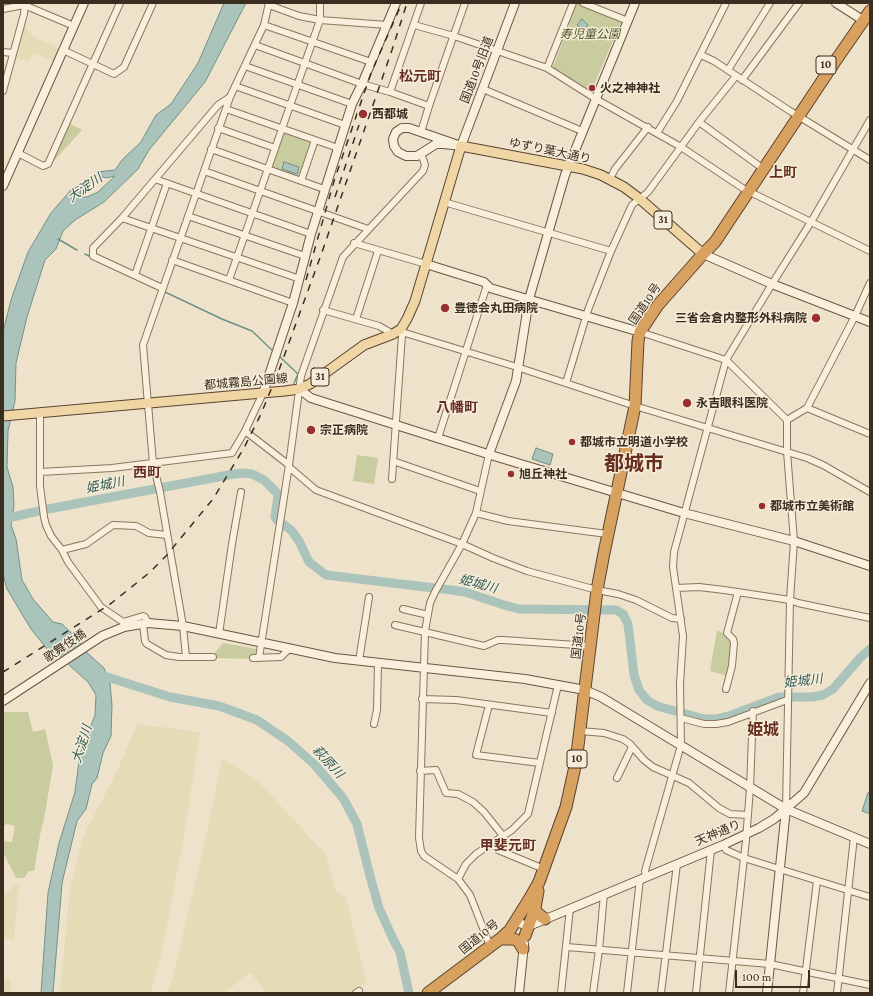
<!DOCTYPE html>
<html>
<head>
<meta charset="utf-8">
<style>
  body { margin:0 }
  #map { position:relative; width:873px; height:996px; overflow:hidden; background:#eee3ca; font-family:"Crimson Pro",serif }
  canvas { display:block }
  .frame { position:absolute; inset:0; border:4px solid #3b2e21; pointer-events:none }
  .scale { position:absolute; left:735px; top:970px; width:75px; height:18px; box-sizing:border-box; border:2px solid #3b2e21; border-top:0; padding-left:5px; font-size:12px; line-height:14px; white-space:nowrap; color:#3b2e21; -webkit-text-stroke:3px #f5edd9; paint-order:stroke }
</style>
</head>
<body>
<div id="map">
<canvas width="873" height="996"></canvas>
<div class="frame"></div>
<div class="scale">100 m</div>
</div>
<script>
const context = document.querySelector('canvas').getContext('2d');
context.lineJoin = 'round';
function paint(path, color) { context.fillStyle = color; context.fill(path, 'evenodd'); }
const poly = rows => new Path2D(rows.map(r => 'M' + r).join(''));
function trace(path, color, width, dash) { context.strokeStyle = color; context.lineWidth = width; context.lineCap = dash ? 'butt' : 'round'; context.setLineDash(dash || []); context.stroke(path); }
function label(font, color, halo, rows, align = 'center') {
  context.font = font + ' "Crimson Pro","Noto Sans JP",serif'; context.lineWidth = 3; context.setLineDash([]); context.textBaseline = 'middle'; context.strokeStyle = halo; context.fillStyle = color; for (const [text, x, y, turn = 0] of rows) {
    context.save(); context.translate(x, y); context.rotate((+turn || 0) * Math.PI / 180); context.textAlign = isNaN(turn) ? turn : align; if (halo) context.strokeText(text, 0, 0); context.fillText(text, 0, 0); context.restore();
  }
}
paint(poly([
  [24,24,31,34,36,38,59,48,54,61,33,53,29,61,15,58],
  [137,724,200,732,185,830,162,951,151,993,60,993,70,889,83,837,118,769],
  [222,759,257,780,326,855,336,891,346,897,366,981,350,993,266,993,251,973,223,993,167,993,172,980,203,851],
  [16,885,19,885,14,940,3,937,3,895],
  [5,979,11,980,11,993,3,993,3,980]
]), '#e3dcb7');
paint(poly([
  [577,3,621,22,591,92,553,70,553,67],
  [69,123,82,130,51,164],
  [282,128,315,140,301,181,268,169],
  [357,455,378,458,374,484,353,481],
  [717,630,725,634,730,640,732,647,731,661,728,676,710,671],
  [223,643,257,649,256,657,253,659,213,658,214,654],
  [3,712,28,712,33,732,45,729,53,765,45,814,41,830,34,871,29,871,24,878,16,878,3,852,3,841,12,842,15,826,7,824,3,826]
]), '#c8cc9e');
const water = poly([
  [224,3,246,3,205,82,149,150,138,169,104,202,75,220,63,231,56,249,45,260,27,317,16,363,15,401,8,431,7,467,13,487,14,505,11,525,16,539,22,580,33,599,53,622,62,624,79,640,84,650,104,668,110,683,112,705,111,736,103,753,97,778,92,784,86,809,77,821,62,883,53,993,41,993,48,893,59,843,75,792,80,754,95,715,96,695,88,682,58,655,47,649,31,629,7,589,3,574,3,332,11,300,28,252,51,213,71,190,81,185,97,172,115,170,122,160,141,142,156,115,171,104,198,63,224,3],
  [97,175,106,178,115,176,98,192,87,197,80,197,81,188,89,184,97,175],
  [582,19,588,25,583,31,577,25,582,19],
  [284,162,299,167,297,174,282,169,284,162],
  [536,448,553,454,550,465,532,459,536,448],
  [868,793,870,794,870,814,862,811,868,793]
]);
paint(water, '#aac3bb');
trace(water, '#719188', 1);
trace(poly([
  [58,239,77,250],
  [85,254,91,257],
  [165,292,222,319,252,331,274,352],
  [279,356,298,374,294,383]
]), '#719188', 1.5);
trace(poly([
  [48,509,234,474,245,473,252,474,264,480,277,493,278,497,275,516,276,519,291,530,299,541,309,562,326,575,451,590,465,592,504,605,519,609,616,610,623,614,628,624,634,675,639,690,647,700,657,706,704,719,716,719,729,716,779,697,812,697,823,695,833,689,860,658,870,649],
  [3,519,39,511],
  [101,675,170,697,219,706,257,720,288,741,315,765,343,798,357,824,370,876,379,908,393,939,400,952,409,993]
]), '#aac3bb', 9);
const street = poly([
  [421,3,390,92,429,106],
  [583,3,628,21],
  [269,5,299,16,320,20,387,25],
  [3,9,24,5,74,26],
  [264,25,371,62],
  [414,25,454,36,547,68,596,99,681,147,744,189,870,251],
  [255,45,362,84,390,92],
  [63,50,114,74,124,67,153,3],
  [3,52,13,53],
  [701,55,714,61,790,111,870,160],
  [245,66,352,104],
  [547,68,573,3],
  [728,70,770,3],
  [742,80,799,3],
  [235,86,345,125],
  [483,89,582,131],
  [3,91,24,14,25,3],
  [226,109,338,148],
  [699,122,758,165],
  [218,128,275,148],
  [421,132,429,106,465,3],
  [657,133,677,101,726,3],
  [211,149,324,189],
  [18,153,43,166,48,164,120,3],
  [204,171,368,229],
  [155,179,311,234],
  [610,179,615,169,648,127],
  [301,181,315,140],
  [444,202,611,251],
  [188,216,305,256],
  [122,218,300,279],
  [354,243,426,264],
  [172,260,293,303],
  [135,275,167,183],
  [229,280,320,20,320,3],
  [162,288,93,256,93,248,122,218,218,105,230,97],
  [323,310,379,326,393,334],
  [356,319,378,251],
  [401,329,405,333,517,367,635,406,807,458,823,465,870,492],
  [640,332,726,360,787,420,787,452,794,541,790,600,786,809],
  [566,383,588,310,611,251,632,205,648,192,699,122,736,76],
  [807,408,870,434],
  [40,413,40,486,44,517,46,525,51,536,62,550,68,562,101,607,123,622,143,616,145,617,148,623],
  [787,420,807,408,855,316,870,283],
  [245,431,289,465],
  [438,438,487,285],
  [489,454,476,513,462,544,435,592,430,603,425,631,419,838,421,851,424,856,458,879,470,895,490,946],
  [393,461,480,491],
  [289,467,316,490,462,544,493,558,527,571,597,590,618,594,636,600,672,618,681,619],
  [40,472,112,468,232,453,245,431,263,393],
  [392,479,402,335,401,329],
  [476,513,508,521,607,534],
  [62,550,86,544,113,525,136,526,149,533,166,535],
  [676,588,699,587,724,590,790,600,798,603,870,618],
  [403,609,428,615],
  [143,624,145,641,147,644,166,655,179,657,213,657],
  [395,625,484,646,498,640,503,640,591,646],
  [219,634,232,544,241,492],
  [186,657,183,626,160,492,153,463,143,345,230,97,264,25,269,3],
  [253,658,281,657,289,649],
  [259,658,289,465,301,376,343,257,423,171,425,165,421,153],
  [359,661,369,597],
  [726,689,732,666,734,643,733,639,727,633,738,592],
  [422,699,456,700,552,713],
  [489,705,476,755,540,763],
  [681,718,704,724,716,724,728,722,787,700],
  [374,724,377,710,378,663],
  [580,731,604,733,623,739,630,744,644,760,653,767,689,783,719,808,730,814,748,815],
  [420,771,436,770,446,793,458,794,473,802,484,812,504,837],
  [617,778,632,747],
  [492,843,498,850,544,869],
  [723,845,726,850,744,858,870,897],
  [646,877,645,871,681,745,680,684,683,636,673,567,674,552,726,360,772,284,811,222,870,120],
  [458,879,466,864,476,854,512,830,528,814,558,685],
  [567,947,770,964,870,985],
  [356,993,359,991],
  [561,993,570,908],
  [593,993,599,950,604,894],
  [627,993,640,879],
  [661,993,677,864],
  [696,993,711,850],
  [729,993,746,840,750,788,753,711],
  [803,993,817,881],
  [837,993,854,837]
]);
const secondary = poly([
  [836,3,858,17],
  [402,128,409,128,461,146,444,144,436,144,417,156,406,156,398,152,394,146,393,139,396,132,402,128],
  [461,146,515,3],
  [3,186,84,3],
  [703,254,772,284,870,322],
  [426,264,484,282,490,288,640,332],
  [299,389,311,398,494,456,684,513,794,541,870,566],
  [263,393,293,303,311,234,352,104,362,84,396,3],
  [489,454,516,381,529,299,565,175,635,3],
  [3,701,102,636,124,627,148,623,183,626,335,658,525,679,585,690,601,697,786,809,870,844],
  [515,922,529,926,723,845,759,828,774,819,804,793,870,683],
  [519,993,524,944],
  [767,993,786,809]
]);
const primary = poly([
  [3,416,285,391,299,389,310,384,364,345,393,334,401,329,407,319,415,301,461,146,583,169,601,175,624,187,640,199,703,254]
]);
const highway = poly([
  [535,908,537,913,545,919],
  [525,936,535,908,538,891],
  [500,939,514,939,519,942,523,949],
  [428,993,500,939,510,930,530,898,539,882,566,807,576,762,597,590,604,553,635,406,638,341,640,332,658,305,703,254,715,242,834,63,870,11]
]);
trace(street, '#8a755e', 8);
trace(secondary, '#6c5641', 10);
trace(primary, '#594332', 11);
trace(highway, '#594332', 13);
trace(street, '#f8f0dd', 6);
trace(secondary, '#f8f0dd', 8);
trace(primary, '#efd6a4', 9);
trace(highway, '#d9a15f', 11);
trace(poly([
  [335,197,359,125],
  [306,280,334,181,371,73,402,3],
  [3,672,109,605,149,573,166,556,213,499,244,448,261,414,279,370,321,255,392,50,407,3]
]), '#3b2e21', 1.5, [7, 7]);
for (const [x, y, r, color] of [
  [592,88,4,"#983033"],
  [363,114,5,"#983033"],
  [445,308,5,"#983033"],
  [816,318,5,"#983033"],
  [687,403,5,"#983033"],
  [311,430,5,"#983033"],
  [572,442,4,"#983033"],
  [511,474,4,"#983033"],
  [762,506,4,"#983033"]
]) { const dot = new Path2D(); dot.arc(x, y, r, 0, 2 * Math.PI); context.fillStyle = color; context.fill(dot); trace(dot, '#f5edd9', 1.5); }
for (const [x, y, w] of [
  [826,65,20],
  [663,220,18],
  [320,377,18],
  [577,759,20]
]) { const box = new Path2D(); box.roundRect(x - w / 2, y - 9, w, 18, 3); context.fillStyle = '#f5edd9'; context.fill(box); trace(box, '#3b2e21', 1); }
label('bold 11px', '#3b2e21', null, [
  ["10",826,65],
  ["31",663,220],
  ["31",320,377],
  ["10",577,759]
]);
label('italic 12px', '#4c5729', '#f5edd9', [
  ["寿児童公園",590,34]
]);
label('12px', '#3b2e21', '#f5edd9', [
  ["国道10号旧道",477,70,-69],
  ["ゆずり葉大通り",550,151,12],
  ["国道10号",645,304,-56],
  ["都城霧島公園線",246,382,-5],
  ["国道10号",579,636,-83],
  ["歌舞伎橋",65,646,-34],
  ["天神通り",718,833,-23],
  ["国道10号",479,937,-39]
]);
label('bold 12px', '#3b2e21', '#f5edd9', [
  ["火之神神社",600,88],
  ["西都城",372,114],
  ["豊徳会丸田病院",454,308],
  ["三省会倉内整形外科病院",807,318,"right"],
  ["永吉眼科医院",696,403],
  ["宗正病院",320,430],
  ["都城市立明道小学校",580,442],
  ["旭丘神社",519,474],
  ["都城市立美術館",770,506]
], 'left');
label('italic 13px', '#315b57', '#f5edd9', [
  ["大淀川",85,188,-35],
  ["姫城川",105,485,-11],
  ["姫城川",478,584,15],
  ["姫城川",803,681,-6],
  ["大淀川",82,744,-73],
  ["萩原川",328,762,47]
]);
label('bold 14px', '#672f22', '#f5edd9', [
  ["松元町",420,77],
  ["上町",783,173],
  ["八幡町",457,408],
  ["西町",147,473],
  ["甲斐元町",508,846]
]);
label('bold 16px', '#672f22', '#f5edd9', [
  ["姫城",763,730]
]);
label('bold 20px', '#672f22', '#f5edd9', [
  ["都城市",634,464]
]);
</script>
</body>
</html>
